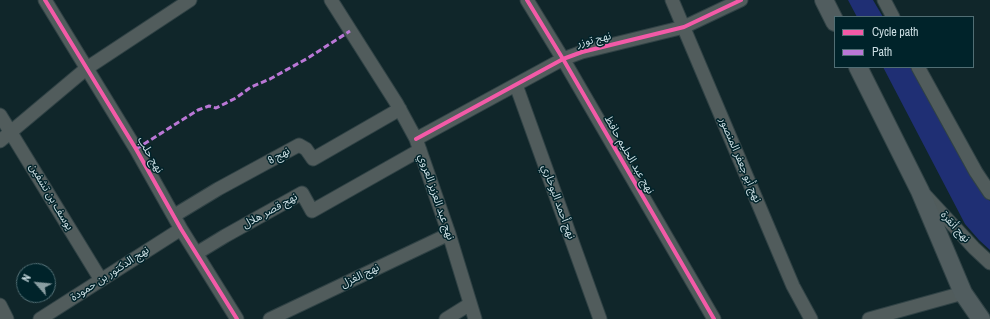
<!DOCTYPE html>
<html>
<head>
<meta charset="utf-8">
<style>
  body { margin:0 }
  #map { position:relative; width:990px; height:319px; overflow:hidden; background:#10262a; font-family:"Archivo Narrow",sans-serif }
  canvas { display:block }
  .legend { position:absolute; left:834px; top:16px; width:140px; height:52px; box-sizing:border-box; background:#00232a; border:1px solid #516e74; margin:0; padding:5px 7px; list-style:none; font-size:12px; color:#cbdee3 }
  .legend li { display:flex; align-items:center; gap:8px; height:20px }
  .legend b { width:20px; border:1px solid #516e74 }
  .north { position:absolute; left:16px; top:263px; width:40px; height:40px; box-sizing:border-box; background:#00232a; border:1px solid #516e74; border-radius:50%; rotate:297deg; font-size:11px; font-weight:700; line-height:16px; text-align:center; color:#cbdee3 }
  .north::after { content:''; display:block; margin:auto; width:14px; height:18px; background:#8a9ea2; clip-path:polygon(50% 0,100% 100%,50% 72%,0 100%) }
</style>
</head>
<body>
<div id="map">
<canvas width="990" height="319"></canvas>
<ul class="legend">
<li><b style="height:5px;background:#f35aa7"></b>Cycle path</li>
<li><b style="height:5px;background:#ba77d6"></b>Path</li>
</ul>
<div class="north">N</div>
</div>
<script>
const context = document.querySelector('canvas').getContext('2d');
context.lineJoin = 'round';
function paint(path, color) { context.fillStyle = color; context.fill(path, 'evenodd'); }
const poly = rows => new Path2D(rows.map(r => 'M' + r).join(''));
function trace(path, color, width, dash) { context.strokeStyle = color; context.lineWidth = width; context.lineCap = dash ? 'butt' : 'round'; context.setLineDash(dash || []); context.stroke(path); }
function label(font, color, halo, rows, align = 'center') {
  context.font = font + ' "Archivo Narrow","Noto Sans Arabic",sans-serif'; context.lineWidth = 3; context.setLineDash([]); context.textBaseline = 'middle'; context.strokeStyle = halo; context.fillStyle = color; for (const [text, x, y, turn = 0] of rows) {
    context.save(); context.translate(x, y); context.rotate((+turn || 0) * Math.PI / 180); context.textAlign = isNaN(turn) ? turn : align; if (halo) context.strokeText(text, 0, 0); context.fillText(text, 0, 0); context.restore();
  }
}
paint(poly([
  [848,0,873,0,883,17,857,17],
  [883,67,912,67,982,191,990,201,990,250,979,240,965,224]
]), '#1f2f74');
const minor = poly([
  [45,0,136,149,181,229,237,319],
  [331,0,397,104,416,139,449,234,475,319],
  [527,0,563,59,714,319],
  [672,0,793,286,811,319],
  [884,0,893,17],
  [918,67,976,172,990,193],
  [516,85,600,319],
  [0,115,101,280],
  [416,139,563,59,582,52,684,27,741,0],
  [0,141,87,68,190,0],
  [925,195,974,248,990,263],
  [175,215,218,189,299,145,306,149,313,159,400,109],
  [197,253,225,236,302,193,312,211,420,150],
  [0,305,7,319],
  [40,319,181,229],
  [270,319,449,234],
  [446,319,470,304],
  [869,319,963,293]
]);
const secondary = poly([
  [824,0,835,22],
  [858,67,920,191,963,293,981,319]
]);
trace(minor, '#304245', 15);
trace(secondary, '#304245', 20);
trace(minor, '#515c5c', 13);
trace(secondary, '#515d5f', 18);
trace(poly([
  [136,149,198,110,209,106,216,108,236,98,251,87,270,79,308,58,350,31]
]), '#ba77d6', 3, [6, 3]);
trace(poly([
  [45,0,136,149,181,229,237,319],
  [527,0,563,59,714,319],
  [416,139,563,59,582,52,684,27,741,0]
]), '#f35aa7', 4);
label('11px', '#cbdee3', '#00232a', [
  ["نهج توزر",594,40,-14],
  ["نهج حلب",150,155,60],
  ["نهج عبد الحليم حافظ",629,155,60],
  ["نهج 8",279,156,-30],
  ["نهج أبو جعفر المنصور",740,160,67],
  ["يوسف بن تشفين",51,197,59],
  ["نهج عبد العزيز العروي",436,197,71],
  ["نهج أحمد البوخاري",558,202,70],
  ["نهج قصر هلال",270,211,-29],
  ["نهج أنقرة",955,227,48],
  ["نهج الدكتور بن حمودة",110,274,-33],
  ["نهج الغزل",360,276,-26]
]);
</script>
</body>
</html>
